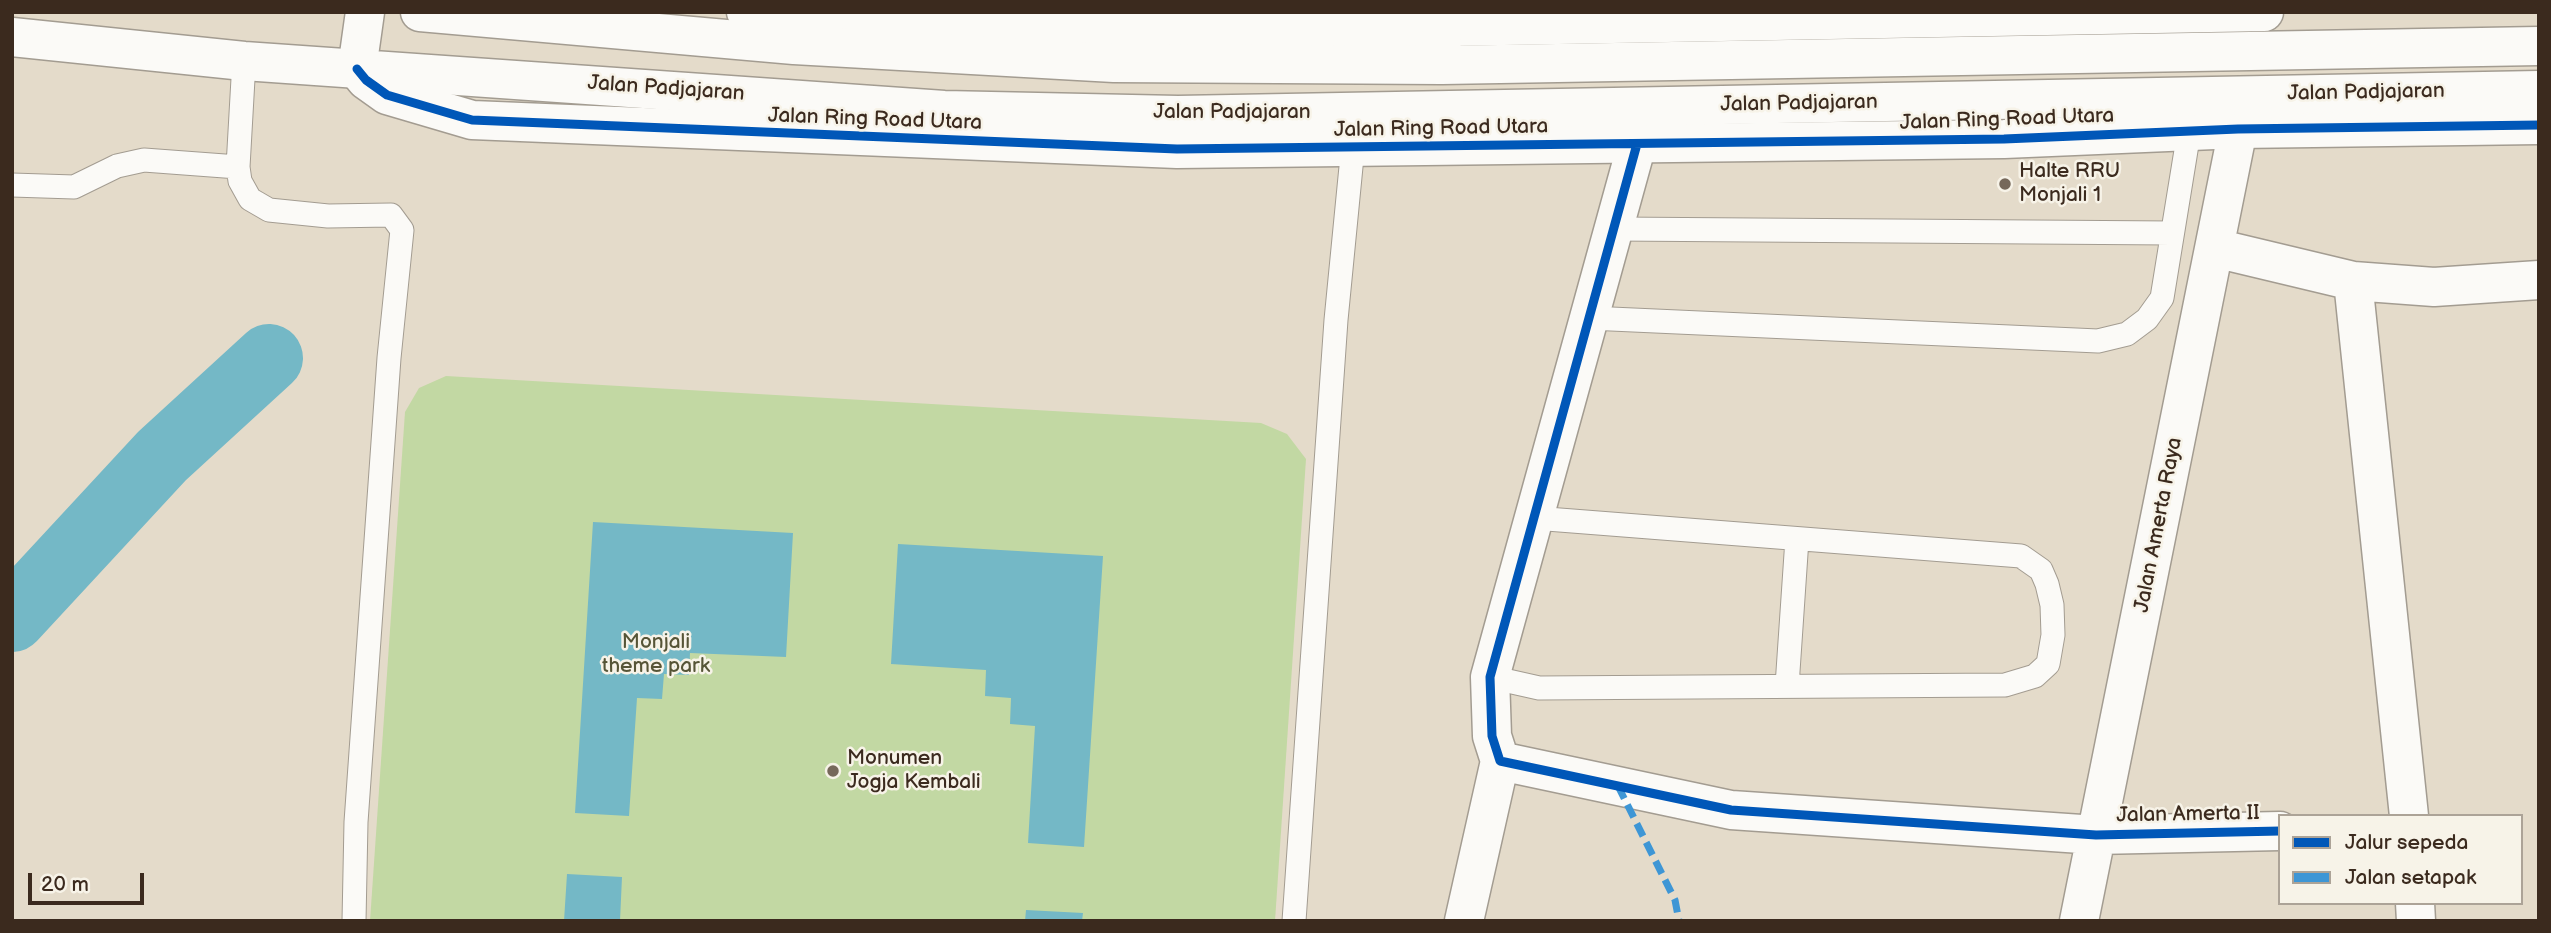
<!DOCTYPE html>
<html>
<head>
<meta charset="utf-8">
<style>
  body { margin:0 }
  #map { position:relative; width:2551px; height:933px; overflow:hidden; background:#e4dbca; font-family:"Balsamiq Sans",sans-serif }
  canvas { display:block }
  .frame { position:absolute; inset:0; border:14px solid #3b2a1e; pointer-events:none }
  .legend { position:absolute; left:2278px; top:814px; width:245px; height:91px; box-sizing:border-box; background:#f7f3e8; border:2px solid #aca397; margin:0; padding:9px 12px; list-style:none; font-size:21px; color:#3b2a1e }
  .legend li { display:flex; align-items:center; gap:14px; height:35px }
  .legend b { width:35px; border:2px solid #aca397 }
  .scale { position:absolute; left:28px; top:873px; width:116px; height:32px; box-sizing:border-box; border:4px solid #3b2a1e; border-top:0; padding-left:9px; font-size:21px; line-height:24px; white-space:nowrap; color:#3b2a1e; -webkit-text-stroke:5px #f7f3e8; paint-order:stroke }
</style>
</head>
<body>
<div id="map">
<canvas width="2551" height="933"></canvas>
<div class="frame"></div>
<ul class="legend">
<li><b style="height:9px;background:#0057b8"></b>Jalur sepeda</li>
<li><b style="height:9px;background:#3e96d5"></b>Jalan setapak</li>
</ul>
<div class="scale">20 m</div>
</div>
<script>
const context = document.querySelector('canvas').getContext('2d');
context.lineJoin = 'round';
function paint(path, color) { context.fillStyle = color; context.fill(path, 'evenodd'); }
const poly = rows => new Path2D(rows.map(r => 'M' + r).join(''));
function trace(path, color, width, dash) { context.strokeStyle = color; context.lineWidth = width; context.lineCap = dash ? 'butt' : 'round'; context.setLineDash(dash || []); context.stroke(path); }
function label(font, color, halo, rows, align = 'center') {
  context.font = font + ' "Balsamiq Sans",sans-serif'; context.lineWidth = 5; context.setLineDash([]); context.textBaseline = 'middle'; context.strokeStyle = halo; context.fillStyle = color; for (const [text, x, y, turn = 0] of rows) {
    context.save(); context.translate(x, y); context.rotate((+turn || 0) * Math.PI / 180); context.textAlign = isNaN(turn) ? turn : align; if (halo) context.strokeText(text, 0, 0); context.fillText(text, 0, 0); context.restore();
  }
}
paint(poly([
  [446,376,1261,423,1287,434,1306,459,1275,921,370,921,405,412,419,388]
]), '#c2d8a3');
paint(poly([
  [593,522,793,533,786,657,690,653,689,675,664,674,662,699,637,698,629,816,575,813],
  [898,544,1103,556,1084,847,1028,843,1035,726,1010,724,1011,698,985,696,986,670,891,664],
  [567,874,622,877,620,921,564,921],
  [1026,910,1083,913,1082,921,1025,921]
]), '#74b8c6');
trace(poly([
  [12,618,162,456,269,358]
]), '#74b8c6', 68);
const service = poly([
  [244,61,238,167,240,181,250,199,269,210,328,216,391,215,402,230,389,358,356,822,354,921],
  [12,185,74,187,117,166,144,160,238,167],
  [1614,229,2172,233],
  [1589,318,2098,341,2127,334,2147,319,2162,298,2189,132],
  [1490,677,1539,688,2005,685,2035,676,2048,664,2053,635,2052,605,2047,584,2041,570,2021,556,1534,518],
  [1787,686,1797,539],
  [1294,921,1336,320,1354,136]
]);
const minor = poly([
  [1637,144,1490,677,1492,736,1500,761,1731,810,2096,835,2280,831],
  [2215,248,2353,281,2434,287,2539,280],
  [2353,281,2409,816],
  [2415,903,2416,921],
  [1464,921,1500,761],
  [2079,921,2238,129]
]);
const tertiary = poly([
  [746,12,964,27,1178,32,2264,12],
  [357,69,366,80,387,95,472,120,1177,149,2004,139,2238,129,2539,125]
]);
const trunk = poly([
  [420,12,794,45,1114,63,1442,65,2539,46],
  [1441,27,1442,65],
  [12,37,244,61,944,110,1178,115,2539,90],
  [357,69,365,12]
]);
trace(service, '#a39c91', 25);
trace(minor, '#a39c91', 41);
trace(tertiary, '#a39c91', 41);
trace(trunk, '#a39c91', 41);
trace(service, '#fbfaf7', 23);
trace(minor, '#fbfaf7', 38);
trace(tertiary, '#fbfaf7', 38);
trace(trunk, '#fbfaf7', 38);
trace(poly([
  [1618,786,1675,900,1679,921]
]), '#3e96d5', 7, [14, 7]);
trace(poly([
  [357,69,366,80,387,95,472,120,1177,149,2004,139,2238,129,2539,125],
  [1637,144,1490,677,1492,736,1500,761,1731,810,2096,835,2280,831]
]), '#0057b8', 9);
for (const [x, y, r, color] of [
  [2005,184,7,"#76685a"],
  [833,771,7,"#76685a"]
]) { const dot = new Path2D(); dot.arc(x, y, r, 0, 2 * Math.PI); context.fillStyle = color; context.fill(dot); trace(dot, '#f7f3e8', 2.5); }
label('21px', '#3b2a1e', '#f7f3e8', [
  ["Jalan Padjajaran",666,89,4],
  ["Jalan Padjajaran",2366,93,-1],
  ["Jalan Padjajaran",1799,104,-1],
  ["Jalan Padjajaran",1232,113],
  ["Jalan Ring Road Utara",875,120,2],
  ["Jalan Ring Road Utara",2007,120,-2],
  ["Jalan Ring Road Utara",1441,129,-1],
  ["Jalan Amerta Raya",2159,525,-79],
  ["Jalan Amerta II",2188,815,-1]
]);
label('21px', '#3b2a1e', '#f7f3e8', [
  ["Halte RRU",2019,172],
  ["Monjali 1",2019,196],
  ["Monumen",847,759],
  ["Jogja Kembali",847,783]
], 'left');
label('21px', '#565537', '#f7f3e8', [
  ["Monjali",656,643],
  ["theme park",656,667]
]);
</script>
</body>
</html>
